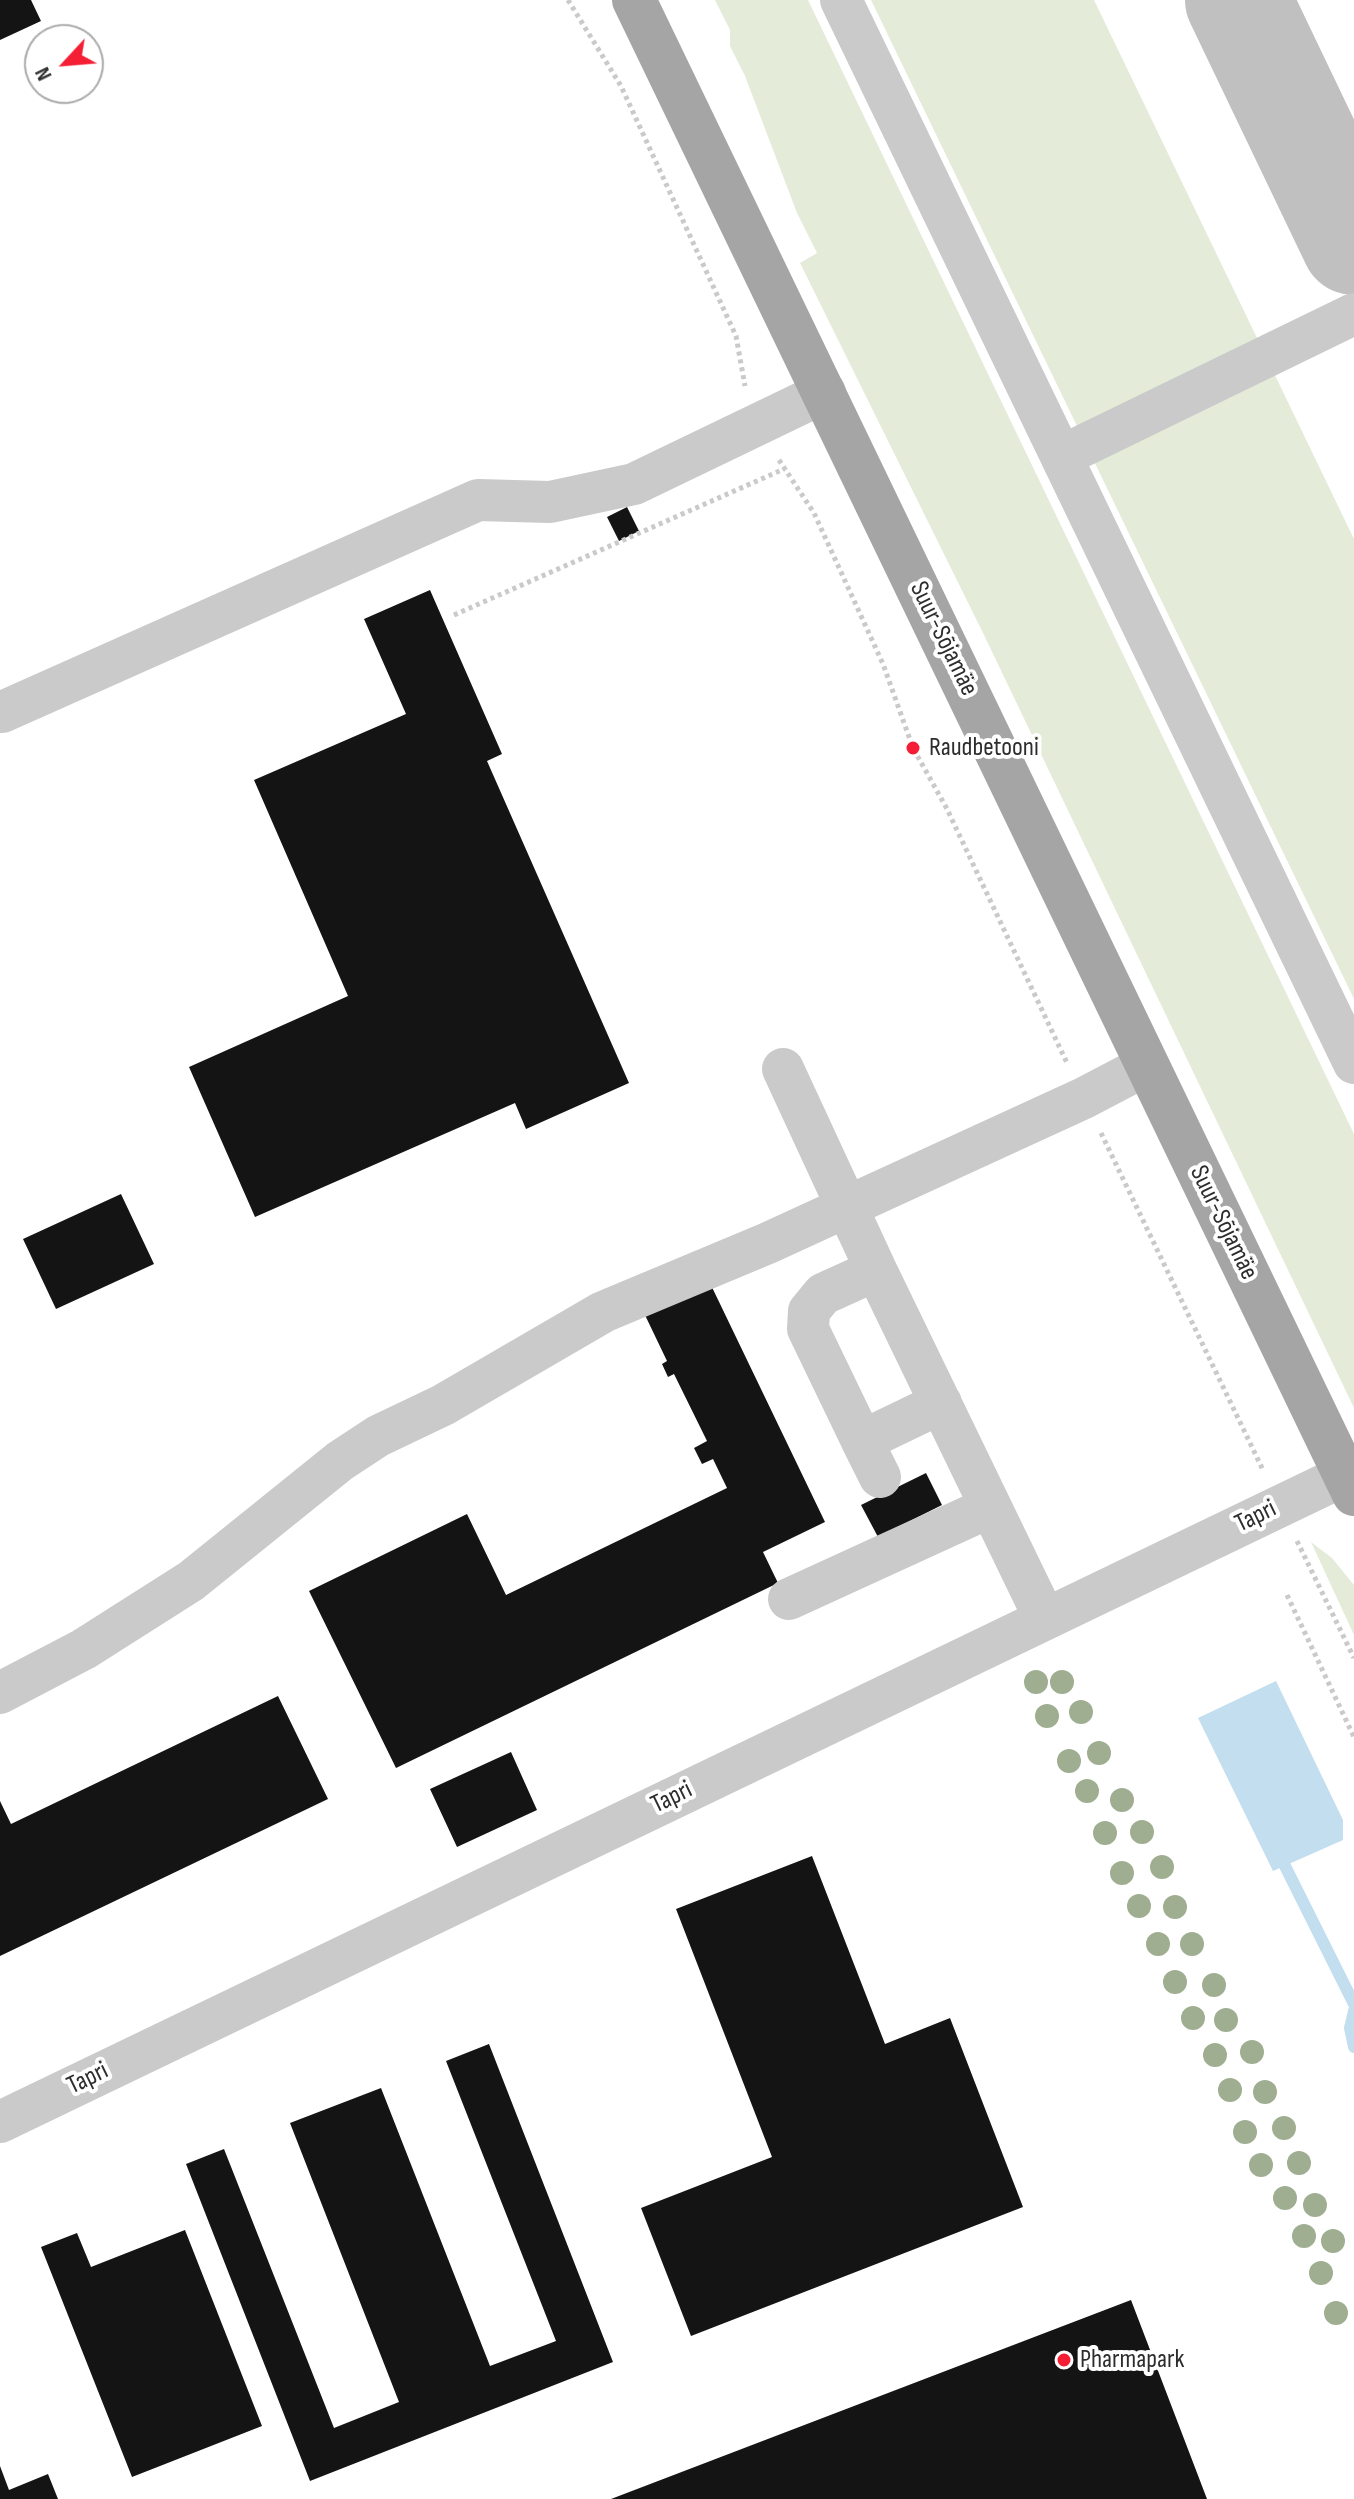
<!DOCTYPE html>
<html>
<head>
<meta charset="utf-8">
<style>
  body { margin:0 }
  #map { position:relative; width:1354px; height:2499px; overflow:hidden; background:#fff; font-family:"Sofia Sans Condensed",sans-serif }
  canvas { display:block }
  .north { position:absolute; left:24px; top:24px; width:80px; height:80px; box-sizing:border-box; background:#fff; border:2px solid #ababab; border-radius:50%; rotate:244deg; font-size:22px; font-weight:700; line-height:32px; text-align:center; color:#2d2d2d }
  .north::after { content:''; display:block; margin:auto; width:28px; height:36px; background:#f41f34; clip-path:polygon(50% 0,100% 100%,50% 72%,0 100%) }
</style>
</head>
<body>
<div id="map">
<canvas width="1354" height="2499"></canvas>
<div class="north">N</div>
</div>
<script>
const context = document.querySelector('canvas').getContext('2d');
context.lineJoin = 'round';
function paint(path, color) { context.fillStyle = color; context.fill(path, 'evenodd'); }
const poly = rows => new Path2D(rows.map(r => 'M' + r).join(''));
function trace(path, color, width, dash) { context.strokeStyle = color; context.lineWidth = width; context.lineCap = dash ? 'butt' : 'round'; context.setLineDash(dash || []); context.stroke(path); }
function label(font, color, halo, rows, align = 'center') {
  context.font = font + ' "Sofia Sans Condensed",sans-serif'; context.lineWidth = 8; context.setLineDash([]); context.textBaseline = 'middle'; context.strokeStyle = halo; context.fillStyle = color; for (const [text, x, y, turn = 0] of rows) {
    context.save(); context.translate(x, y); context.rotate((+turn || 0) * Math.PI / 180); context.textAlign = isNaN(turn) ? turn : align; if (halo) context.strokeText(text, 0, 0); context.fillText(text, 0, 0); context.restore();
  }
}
paint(poly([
  [715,0,808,0,1354,1134,1354,1408,984,635,800,263,817,253,797,213,745,76,730,46,730,30],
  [871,0,1094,0,1354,539,1354,999],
  [1311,1542,1332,1558,1354,1585,1354,1635]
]), '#e4ecd9');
paint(poly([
  [1276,1681,1343,1820,1343,1840,1273,1871,1198,1718]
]), '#c3deee');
trace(poly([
  [1285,1866,1354,2004],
  [1354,2011,1350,2028,1354,2047]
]), '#c3deee', 12);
trace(poly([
  [1238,0,1354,242]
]), '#c0c0c0', 106);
paint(poly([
  [0,0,31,0,41,21,0,40],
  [627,507,639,531,619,541,607,517],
  [430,590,502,754,487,761,629,1083,526,1129,515,1103,255,1217,189,1067,348,996,254,780,406,714,364,619],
  [121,1194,154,1264,56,1309,23,1239],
  [709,1281,825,1522,763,1552,778,1583,396,1768,309,1591,467,1514,506,1595,727,1488,713,1459,702,1464,694,1448,707,1441,674,1374,668,1377,662,1364,667,1361,644,1313],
  [926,1473,942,1505,878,1537,861,1505],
  [278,1696,328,1799,0,1956,0,1801,11,1824],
  [511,1752,537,1810,457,1847,430,1789],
  [812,1856,885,2044,950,2018,1023,2207,691,2336,641,2208,772,2157,676,1909],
  [489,2044,613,2362,310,2481,186,2164,224,2149,334,2428,399,2402,290,2123,381,2088,490,2366,556,2341,446,2061],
  [185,2230,262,2426,132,2477,41,2247,77,2233,91,2267],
  [1131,2300,1207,2499,611,2499],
  [0,2466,9,2490,48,2474,58,2499,0,2499]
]), '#141414');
trace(poly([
  [568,0,621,86,736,336,745,386],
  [779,460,814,513,883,664,913,748,947,809,1067,1063],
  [454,615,784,469],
  [1101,1133,1263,1470],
  [1297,1541,1354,1658],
  [1287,1595,1354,1737]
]), '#cacaca', 5, [4, 4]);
trace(poly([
  [841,0,1354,1063],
  [1062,456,1354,314],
  [2,712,478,500,550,502,634,484,825,392],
  [783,1069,876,1270,1045,1619],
  [876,1270,823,1294,809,1311,808,1329,862,1441,941,1403],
  [862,1441,880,1477],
  [789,1599,990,1507],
  [0,1693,84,1649,191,1581,340,1461,378,1436,443,1405,603,1312,768,1243,1084,1098,1147,1065],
  [0,2122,1345,1475]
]), '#cacaca', 42);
trace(poly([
  [634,0,1354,1494]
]), '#a5a5a5', 44);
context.fillStyle = '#9fae91';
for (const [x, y] of [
  [1036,1682],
  [1062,1682],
  [1081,1712],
  [1047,1716],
  [1099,1753],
  [1069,1761],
  [1087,1791],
  [1122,1800],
  [1142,1832],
  [1105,1833],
  [1162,1867],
  [1122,1873],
  [1139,1906],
  [1175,1907],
  [1158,1944],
  [1192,1944],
  [1175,1982],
  [1214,1985],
  [1193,2018],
  [1226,2020],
  [1252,2052],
  [1215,2055],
  [1230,2090],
  [1265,2092],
  [1284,2128],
  [1245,2132],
  [1299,2163],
  [1261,2165],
  [1285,2198],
  [1315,2205],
  [1304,2236],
  [1333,2241],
  [1321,2273],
  [1336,2313]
]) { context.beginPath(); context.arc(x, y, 12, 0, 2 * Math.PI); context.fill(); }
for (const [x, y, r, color] of [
  [913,748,8,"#f41f34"],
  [1064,2360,8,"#f41f34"]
]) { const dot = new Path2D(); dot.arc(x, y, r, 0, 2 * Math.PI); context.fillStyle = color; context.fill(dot); trace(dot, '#fff', 3); }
label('26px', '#2d2d2d', '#fff', [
  ["Suur-Sõjamäe",943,639,64],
  ["Suur-Sõjamäe",1223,1223,64],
  ["Tapri",1256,1517,-26],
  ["Tapri",672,1798,-26],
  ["Tapri",88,2079,-26]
]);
label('26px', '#2d2d2d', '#fff', [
  ["Raudbetooni",929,748],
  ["Pharmapark",1080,2360]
], 'left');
</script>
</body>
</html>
